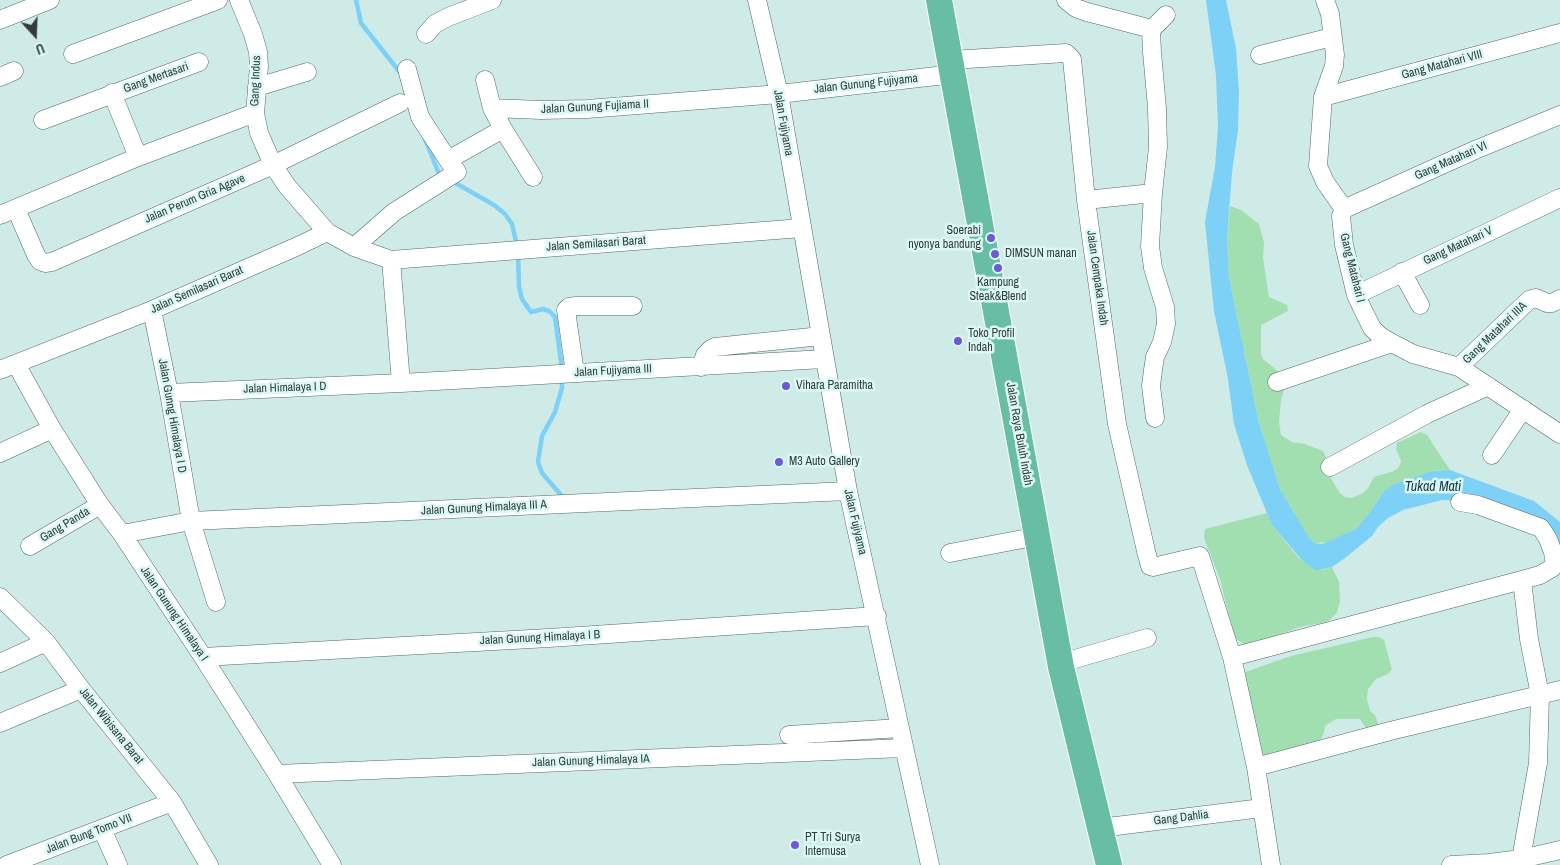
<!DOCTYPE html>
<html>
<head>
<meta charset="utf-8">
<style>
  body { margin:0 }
  #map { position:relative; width:1560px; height:865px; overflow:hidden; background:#ceebe8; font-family:"Archivo Narrow",sans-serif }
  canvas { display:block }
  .north { position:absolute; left:10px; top:10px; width:50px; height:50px; -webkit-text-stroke:4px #dbf8f5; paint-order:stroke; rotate:160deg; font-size:14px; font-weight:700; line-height:20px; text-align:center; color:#313c3b }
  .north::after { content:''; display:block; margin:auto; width:18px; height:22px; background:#313c3b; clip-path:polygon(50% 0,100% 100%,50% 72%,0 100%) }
</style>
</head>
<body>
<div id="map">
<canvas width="1560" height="865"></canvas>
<div class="north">U</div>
</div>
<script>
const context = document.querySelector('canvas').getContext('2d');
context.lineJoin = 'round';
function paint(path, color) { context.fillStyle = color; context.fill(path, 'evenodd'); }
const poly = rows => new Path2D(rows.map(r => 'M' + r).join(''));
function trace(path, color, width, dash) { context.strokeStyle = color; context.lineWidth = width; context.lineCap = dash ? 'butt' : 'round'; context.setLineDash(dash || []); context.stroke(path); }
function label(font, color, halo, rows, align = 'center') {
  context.font = font + ' "Archivo Narrow",sans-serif'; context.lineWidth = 5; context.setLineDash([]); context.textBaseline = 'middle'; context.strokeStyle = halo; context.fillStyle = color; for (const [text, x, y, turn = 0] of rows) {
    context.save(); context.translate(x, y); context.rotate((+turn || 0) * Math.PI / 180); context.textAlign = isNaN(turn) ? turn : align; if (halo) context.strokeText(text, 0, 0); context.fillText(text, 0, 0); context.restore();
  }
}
paint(poly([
  [1230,206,1241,210,1259,224,1264,243,1263,258,1269,297,1287,305,1288,311,1261,325,1261,353,1263,359,1281,374,1285,386,1281,400,1279,422,1281,435,1292,442,1305,444,1323,451,1326,457,1326,470,1340,493,1345,497,1352,498,1363,493,1368,488,1374,477,1394,471,1399,467,1401,461,1396,449,1397,443,1421,432,1427,435,1450,470,1433,471,1384,491,1373,508,1356,529,1328,542,1315,543,1310,539,1280,489,1258,419,1229,277,1227,239],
  [1267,513,1272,525,1299,558,1322,570,1332,567,1339,582,1340,601,1337,613,1327,622,1300,627,1247,646,1236,639,1233,633,1220,579,1204,538,1205,529],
  [1373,637,1379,637,1384,640,1392,669,1388,674,1376,679,1368,689,1367,699,1370,711,1375,715,1379,726,1367,730,1360,719,1336,719,1325,726,1324,732,1320,741,1260,756,1243,678,1245,672,1291,656]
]), '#a2dfb0');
paint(poly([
  [1206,0,1226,0,1236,48,1239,93,1238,130,1232,172,1227,239,1229,277,1258,419,1280,489,1310,539,1315,543,1322,544,1356,529,1373,508,1384,491,1395,484,1433,471,1450,470,1534,501,1560,522,1560,567,1552,541,1468,501,1442,500,1403,510,1388,518,1378,527,1372,536,1345,558,1332,567,1319,570,1315,570,1302,560,1272,525,1247,465,1234,424,1228,379,1214,311,1205,222,1215,167,1218,127,1216,75]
]), '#7dd0f6');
trace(poly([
  [356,0,361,23,402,75],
  [425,139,439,174,443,177],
  [452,181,494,205,505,214,512,224,517,246],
  [518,253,519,287,522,299,531,312,543,309,549,311,555,317,562,369],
  [561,495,542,473,538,462,542,436,555,412,562,388,562,377]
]), '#7dd0f6', 4.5);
const minor = poly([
  [239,0,253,34,258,52,259,66,255,113,259,133,273,165,287,186,327,232,354,247,391,260,802,228],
  [757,0,779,94,848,491,930,865],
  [1066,0,1076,8,1087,12,1144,27],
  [1325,0,1330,14,1335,55,1334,66,1323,97,1318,166,1325,182,1344,209,1341,216,1344,245,1356,295,1364,312,1372,328,1380,336,1392,343,1413,354,1459,367,1560,434],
  [0,20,50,0],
  [426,34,435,24,448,17,492,0],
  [73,54,218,0],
  [1260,55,1332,37],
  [951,60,1066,53,1072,59,1086,200,1117,424,1146,551,1150,566,1153,567,1200,556,1232,657,1256,767,1271,865],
  [407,69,420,117,448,160,503,129],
  [0,77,14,71],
  [485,80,492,108,503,129,533,177],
  [257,87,307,72],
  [112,93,138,157],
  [1323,97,1560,33],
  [492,108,541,110,587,109,779,94,954,74],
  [43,120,199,62],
  [1086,200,1153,193],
  [16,209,36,255,40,261,45,263,52,262,273,165,400,103],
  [1344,209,1475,150,1560,115],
  [0,215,138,157,255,113],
  [354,247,394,212,457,172,448,160],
  [391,260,401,383],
  [1402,272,1420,305],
  [1356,295,1560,198],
  [152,310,169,393,191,521,216,602],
  [16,364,52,429,100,505,122,534,203,657,277,774,332,865],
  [701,367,705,355,711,349,715,347,821,336],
  [1459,367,1529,300,1536,298,1547,303,1552,303,1560,299],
  [0,370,152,310,298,246,327,232],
  [575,373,566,310,569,307,576,306,633,306],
  [1277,382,1392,343],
  [169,393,401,383,824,359],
  [1155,418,1151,386,1153,370,1155,357,1162,342,1166,324,1165,307,1153,268,1150,246,1153,193,1158,147,1157,108,1152,52,1151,30,1166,15],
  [0,453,52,429],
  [1492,455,1523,409],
  [1330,467,1427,414,1488,386],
  [122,534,191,521,848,491],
  [30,546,100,505],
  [950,553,1038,536],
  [0,597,46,642,81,689,172,802,209,865],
  [203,657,549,638,877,616],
  [1232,657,1522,580,1540,575,1552,568,1555,564,1553,552,1548,539,1541,528,1478,505,1460,502],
  [0,663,46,642],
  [1061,663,1147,638],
  [0,723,81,689],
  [789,735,900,728],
  [1256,767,1390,731,1560,690],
  [277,774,904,748],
  [1100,828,1262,808],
  [102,829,118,865],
  [1521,859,1538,763,1540,695,1529,639,1522,580],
  [7,865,172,802],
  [1451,865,1489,863,1521,859,1560,850]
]);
const highway = poly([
  [939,0,1061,667,1109,865]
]);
trace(minor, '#506967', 19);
trace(highway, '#fff', 28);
trace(minor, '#fff', 18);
trace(highway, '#67bea2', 26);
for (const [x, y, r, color] of [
  [991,238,5,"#6f5ad4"],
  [995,254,5,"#6f5ad4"],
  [998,268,5,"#6f5ad4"],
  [958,341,5,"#6f5ad4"],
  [786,386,5,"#6f5ad4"],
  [779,462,5,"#6f5ad4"],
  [795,845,5,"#6f5ad4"]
]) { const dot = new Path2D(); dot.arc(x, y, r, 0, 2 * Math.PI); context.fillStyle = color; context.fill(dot); trace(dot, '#dbf8f5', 2); }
label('12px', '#313c3b', '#dbf8f5', [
  ["Gang Matahari VIII",1442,65,-15],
  ["Gang Mertasari",156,78,-20],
  ["Gang Indus",256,81,-88],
  ["Jalan Gunung Fujiyama",866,84,-6],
  ["Jalan Gunung Fujiama II",595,107,-3],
  ["Jalan Fujiyama",783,123,80],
  ["Gang Matahari VI",1451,161,-24],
  ["Jalan Perum Gria Agave",195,199,-23],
  ["Jalan Semilasari Barat",596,244,-4],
  ["Gang Matahari V",1458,246,-25],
  ["Gang Matahari I",1352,268,76],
  ["Jalan Cempaka Indah",1097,278,82],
  ["Jalan Semilasari Barat",197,290,-24],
  ["Gang Matahari IIIA",1495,333,-44],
  ["Jalan Fujiyama III",613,371,-3],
  ["Jalan Himalaya I D",285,388,-2],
  ["Jalan Gunng Himalaya I D",172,416,80],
  ["Jalan Raya Buluh Indah",1019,434,80],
  ["Jalan Gunung Himalaya III A",484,508,-3],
  ["Jalan Fujiyama",855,522,77],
  ["Gang Panda",65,525,-31],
  ["Jalan Gunung Himalaya I",174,614,56],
  ["Jalan Gunung Himalaya I B",540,638,-3],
  ["Jalan Wibisana Barat",111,726,51],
  ["Jalan Gunung Himalaya IA",591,761,-2],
  ["Gang Dahlia",1181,818,-7],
  ["Jalan Bung Tomo VII",89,834,-21]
]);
label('12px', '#313c3b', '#dbf8f5', [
  ["Soerabi",981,231,"right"],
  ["nyonya bandung",981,245,"right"],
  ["DIMSUN manan",1005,254],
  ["Kampung",998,283,"center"],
  ["Steak&Blend",998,297,"center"],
  ["Toko Profil",968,334],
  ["Indah",968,348],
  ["Vihara Paramitha",796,386],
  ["M3 Auto Gallery",789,462],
  ["PT Tri Surya",805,838],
  ["Internusa",805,852]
], 'left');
label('italic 14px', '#113747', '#dbf8f5', [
  ["Tukad Mati",1433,487]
]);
</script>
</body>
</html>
